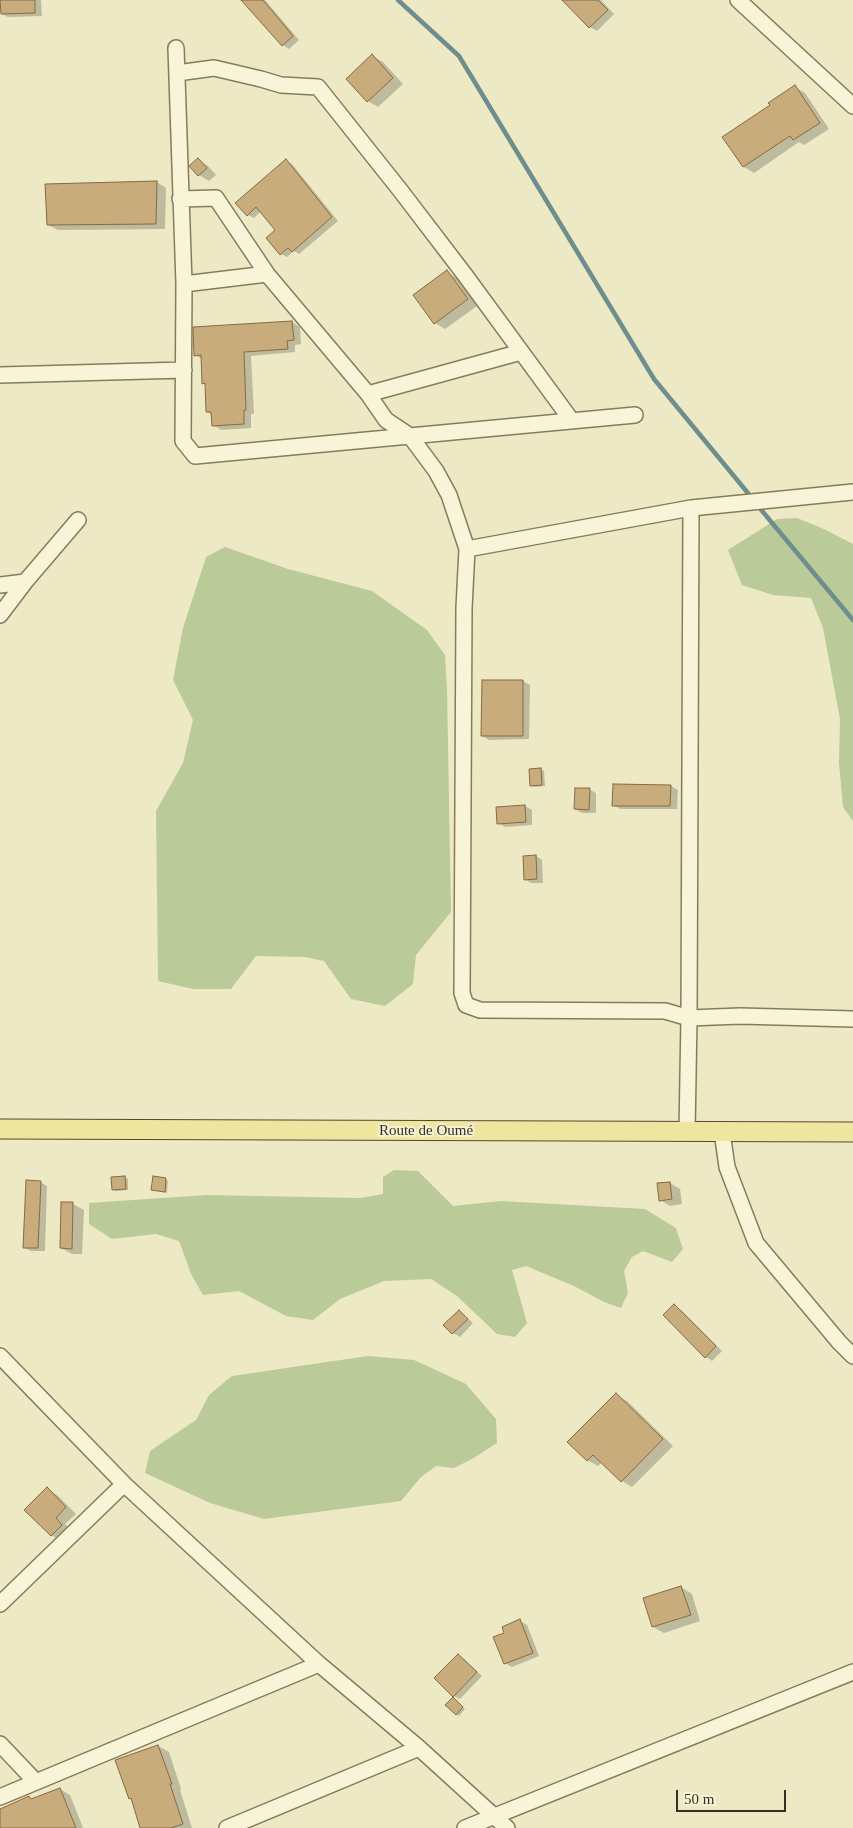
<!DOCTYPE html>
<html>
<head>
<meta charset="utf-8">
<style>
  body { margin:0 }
  #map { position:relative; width:853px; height:1828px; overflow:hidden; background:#ede9c5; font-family:"Times New Roman",serif }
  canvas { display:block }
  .scale { position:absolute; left:676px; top:1790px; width:110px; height:22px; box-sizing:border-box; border:2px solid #37301f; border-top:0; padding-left:6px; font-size:15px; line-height:18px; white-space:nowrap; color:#37301f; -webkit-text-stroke:4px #f4f1d4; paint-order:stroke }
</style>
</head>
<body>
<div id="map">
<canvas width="853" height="1828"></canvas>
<div class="scale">50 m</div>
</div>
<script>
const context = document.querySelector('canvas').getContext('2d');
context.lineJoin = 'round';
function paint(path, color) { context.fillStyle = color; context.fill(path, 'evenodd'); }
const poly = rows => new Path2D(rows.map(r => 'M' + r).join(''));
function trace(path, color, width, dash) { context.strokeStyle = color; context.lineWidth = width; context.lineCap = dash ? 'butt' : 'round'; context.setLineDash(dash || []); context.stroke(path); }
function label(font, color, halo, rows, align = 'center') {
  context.font = font + ' "Times New Roman",serif'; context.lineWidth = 4; context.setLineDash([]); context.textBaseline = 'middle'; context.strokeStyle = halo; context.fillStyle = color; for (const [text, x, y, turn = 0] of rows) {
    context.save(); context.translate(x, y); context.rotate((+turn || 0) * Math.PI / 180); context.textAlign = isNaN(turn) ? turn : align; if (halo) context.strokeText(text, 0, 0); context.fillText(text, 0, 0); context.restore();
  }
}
paint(poly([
  [797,518,824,529,853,544,853,821,843,807,839,763,840,719,823,628,811,598,773,595,742,585,728,550,777,519],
  [225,547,288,569,372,591,427,630,445,655,447,689,451,912,416,955,413,984,385,1006,351,999,324,961,305,957,256,956,231,989,193,989,158,981,156,811,183,763,193,720,173,680,183,628,206,557],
  [394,1170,418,1171,453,1206,501,1201,645,1209,676,1228,683,1249,672,1262,643,1251,632,1257,624,1271,628,1293,621,1308,604,1302,574,1286,526,1266,512,1270,527,1323,515,1337,497,1334,457,1296,431,1279,384,1281,340,1299,313,1320,286,1316,239,1291,203,1295,191,1274,179,1241,156,1234,112,1239,89,1224,89,1203,207,1195,360,1198,383,1194,383,1177],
  [368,1356,414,1360,466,1384,496,1419,497,1443,472,1459,454,1468,436,1466,421,1477,401,1501,264,1519,210,1503,145,1473,150,1451,196,1420,209,1395,232,1376]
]), '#bbca99');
paint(poly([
  [2,0,41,0,42,16,8,17,2,14],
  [249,0,265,0,299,40,289,49,283,45],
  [564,0,601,0,614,14,597,31,590,27],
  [372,56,383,62,403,84,378,107,368,101],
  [795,87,805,93,829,129,804,145,799,142,754,173,744,167,772,106],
  [198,160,208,166,216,175,209,181,199,175,191,166],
  [286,161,292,164,338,221,299,254,294,251,287,257,281,254,277,230,261,211,254,218,248,215],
  [157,182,166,188,165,229,58,230,48,225],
  [447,272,457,278,477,306,445,329,435,323],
  [292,322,300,327,301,344,295,345,295,352,251,356,254,414,251,414,251,428,221,430,213,425,213,415,207,412,206,385,203,383,202,359,195,355],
  [484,681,523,681,530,685,529,739,489,740,482,736],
  [541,769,544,771,545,786,534,787,532,785],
  [671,786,678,790,677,809,620,809,614,805],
  [590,790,596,793,596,813,582,813,575,809],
  [525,806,532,810,532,825,505,827,498,823],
  [536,856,542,860,543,883,531,883,525,879],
  [125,1177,128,1179,128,1190,116,1191,113,1189],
  [165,1179,168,1181,167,1193,152,1190],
  [40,1182,47,1186,45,1251,31,1251,24,1247],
  [670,1183,680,1189,682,1204,670,1206,660,1200],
  [62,1203,73,1204,84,1210,82,1254,72,1254,61,1248],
  [674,1306,681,1310,722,1351,712,1361,706,1357],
  [459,1311,473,1323,460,1337,453,1333],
  [616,1395,627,1401,673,1446,632,1487,622,1481,602,1462,598,1466,587,1460],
  [47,1489,57,1495,76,1514,65,1524,72,1531,62,1541,51,1535],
  [681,1587,692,1594,700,1621,664,1633,653,1627,645,1599],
  [520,1621,527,1625,539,1656,512,1667,505,1663],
  [458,1655,464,1659,482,1676,460,1699,454,1696],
  [454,1698,465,1709,459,1716,447,1705],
  [158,1746,169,1752,181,1789,180,1790,192,1828,141,1828,132,1799,130,1798],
  [60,1789,70,1795,83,1828,0,1828,0,1810,29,1797,33,1800]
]), '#0003');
trace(poly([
  [398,0,459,56,654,379,752,498],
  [758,506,853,620]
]), '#6d8e8c', 4.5);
const building = poly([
  [0,0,35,0,35,13,1,14,0,0],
  [241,0,263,0,293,36,282,46,241,0],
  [562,0,598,0,608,10,589,28,562,0],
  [372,54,393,78,367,102,346,79,372,54],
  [795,85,820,123,793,140,790,136,743,167,722,137,770,105,768,103,795,85],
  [198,158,207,168,198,176,189,166,198,158],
  [286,159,332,217,292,252,288,248,280,255,266,238,275,230,256,207,247,216,235,203,286,159],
  [157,181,156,224,47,225,45,184,157,181],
  [447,270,468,299,434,324,413,295,447,270],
  [292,321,294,340,287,341,288,349,244,352,246,410,244,410,244,424,212,426,211,412,206,412,205,383,202,384,201,355,194,356,193,327,292,321],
  [482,680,523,680,523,736,481,736,482,680],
  [541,768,542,785,530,786,529,769,541,768],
  [613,784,671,785,670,806,612,806,613,784],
  [575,788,590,788,589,810,574,809,575,788],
  [525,805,526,822,497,824,496,807,525,805],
  [536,855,537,879,524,880,523,856,536,855],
  [125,1176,126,1189,112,1190,111,1177,125,1176],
  [153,1176,166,1178,165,1192,151,1190,153,1176],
  [26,1180,41,1181,38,1248,23,1248,26,1180],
  [670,1182,672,1199,659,1201,657,1183,670,1182],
  [61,1202,73,1202,72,1249,60,1248,61,1202],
  [674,1304,716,1346,705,1358,663,1315,674,1304],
  [459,1310,468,1319,452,1334,443,1325,459,1310],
  [616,1393,663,1439,621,1482,593,1455,587,1461,567,1442,616,1393],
  [47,1487,66,1507,56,1518,62,1525,51,1536,24,1510,47,1487],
  [681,1586,691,1615,652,1627,643,1598,681,1586],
  [520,1619,533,1653,504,1664,493,1637,504,1633,502,1627,520,1619],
  [458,1654,477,1672,453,1697,434,1678,458,1654],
  [453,1697,463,1707,456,1715,445,1705,453,1697],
  [158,1745,172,1784,170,1784,183,1824,171,1828,140,1828,131,1798,129,1799,115,1760,158,1745],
  [60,1788,76,1828,0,1828,0,1809,29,1796,31,1799,60,1788]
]);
paint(building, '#c9ac7c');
trace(building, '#856a42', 1);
const minor = poly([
  [738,0,853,106],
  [176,48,184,284,183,441,195,456,635,415],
  [177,73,214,68,261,79,281,85,318,87,400,190,465,275,572,421],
  [180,199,216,198,267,274,368,394,386,420,410,436,436,471,449,495,467,549,464,608,462,993,466,1005,480,1010,665,1011,689,1018,740,1016,853,1019],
  [184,284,267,274],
  [0,375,184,370],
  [368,394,521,352],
  [467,549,691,508,853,492],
  [0,585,25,582],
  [0,615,25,582,78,520],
  [687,1132,689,1018,691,508],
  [722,1132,727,1167,756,1243,839,1342,853,1356],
  [0,1356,124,1484,319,1664,419,1748,507,1828],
  [0,1604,124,1484],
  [0,1744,36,1782],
  [0,1797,319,1664],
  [227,1828,419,1748],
  [465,1828,853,1672]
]);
const major = poly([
  [0,1129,853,1132]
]);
trace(minor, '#877b5c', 18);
trace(major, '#554830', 21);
trace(minor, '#f8f4d8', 15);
trace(major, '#eee59e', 19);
label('15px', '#37301f', '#f4f1d4', [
  ["Route de Oumé",426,1131]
]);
</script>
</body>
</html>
